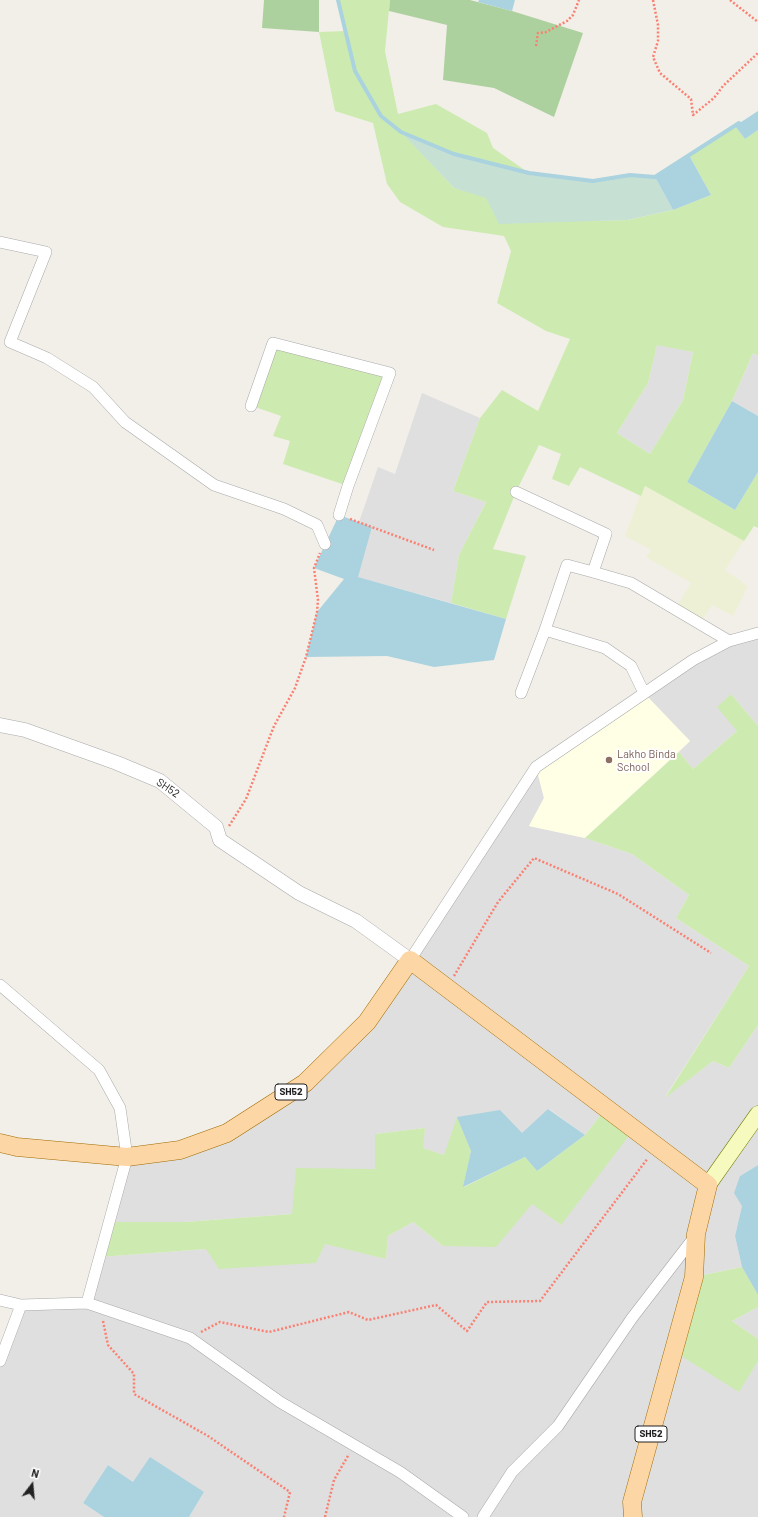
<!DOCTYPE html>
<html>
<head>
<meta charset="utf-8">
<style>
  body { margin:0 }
  #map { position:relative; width:758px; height:1517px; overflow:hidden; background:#f2efe9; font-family:Barlow,sans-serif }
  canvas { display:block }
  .north { position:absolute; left:12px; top:1465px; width:40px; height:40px; -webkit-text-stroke:3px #fff; paint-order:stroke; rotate:16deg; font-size:11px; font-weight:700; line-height:16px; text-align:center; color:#222 }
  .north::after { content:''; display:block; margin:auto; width:14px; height:18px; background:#222; clip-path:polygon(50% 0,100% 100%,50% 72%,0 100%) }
</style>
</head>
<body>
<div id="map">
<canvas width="758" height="1517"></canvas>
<div class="north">N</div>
</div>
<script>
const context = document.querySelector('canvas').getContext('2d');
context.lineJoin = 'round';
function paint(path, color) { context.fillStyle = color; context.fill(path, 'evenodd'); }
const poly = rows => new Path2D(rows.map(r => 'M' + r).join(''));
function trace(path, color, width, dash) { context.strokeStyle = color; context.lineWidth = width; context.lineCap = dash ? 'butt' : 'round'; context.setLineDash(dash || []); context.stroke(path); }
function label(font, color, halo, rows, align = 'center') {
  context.font = font + ' Barlow,sans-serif'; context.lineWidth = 3.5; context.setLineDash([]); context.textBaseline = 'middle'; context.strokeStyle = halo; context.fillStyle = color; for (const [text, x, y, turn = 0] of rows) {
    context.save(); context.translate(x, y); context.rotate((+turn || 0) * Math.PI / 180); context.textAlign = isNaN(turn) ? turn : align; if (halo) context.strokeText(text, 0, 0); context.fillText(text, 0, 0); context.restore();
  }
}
paint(poly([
  [657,344,693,352,683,400,650,454,617,433,648,383],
  [753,353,758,356,758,416,732,401],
  [422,393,480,418,453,491,486,502,459,555,451,603,357,577,372,527,359,522,378,467,395,474],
  [758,633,758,726,731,694,737,731,693,769,679,752,690,741,644,693,693,660],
  [536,767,544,798,529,826,585,838,632,854,689,895,676,918,749,966,665,1097,713,1061,729,1068,758,1025,758,1165,740,1176,742,1206,735,1236,742,1267,694,1277,738,1392,758,1361,758,1517,189,1517,204,1492,133,1482,108,1465,83,1503,104,1517,0,1517,0,1361,21,1305,87,1303,99,1257,206,1249,325,1243,386,1259,388,1236,413,1222,443,1246,532,1203,561,1225,606,1108,585,1135,549,1109,522,1134,444,1155,422,1148,425,1128,375,1134,375,1170,292,1214,185,1222,109,1222,127,1157,180,1150,305,1083,367,1022],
  [758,1307,758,1339,732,1321]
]), '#e0dfdf');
paint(poly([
  [644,693,690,741,585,838,529,826,544,798,536,767]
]), '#ffffe5');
paint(poly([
  [644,485,744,541,725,570,748,586,733,616,712,605,700,624,675,609,691,583,646,557,651,550,625,536]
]), '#eef0d5');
paint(poly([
  [338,0,390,0,385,51,398,114,436,104,487,133,493,148,529,173,454,154,402,132,454,188,575,221,627,220,673,210,711,195,689,155,735,126,745,139,758,130,758,356,753,353,732,401,687,482,735,510,758,472,758,528,754,526,744,541,645,486,641,496,580,467,569,486,552,479,561,454,539,445,516,492,493,549,526,556,506,619,451,603,459,555,486,502,453,491,480,418,502,390,538,411,570,339,546,331,497,303,511,251,504,236,443,227,400,202,387,184,373,123,335,111,319,32,345,31],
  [657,345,693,352,683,400,650,454,617,433,648,383],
  [273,343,390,373,348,486,283,464,290,441,273,436,281,416,252,406],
  [731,694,758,726,758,1025,729,1068,713,1061,665,1098,749,966,676,918,689,895,632,854,585,838,679,752,693,769,737,731,717,707],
  [606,1108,634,1129,561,1225,532,1204,496,1247,443,1246,413,1222,388,1236,386,1259,325,1244,316,1263,219,1269,206,1249,100,1257,109,1222,185,1222,292,1214,296,1168,375,1169,375,1134,425,1128,423,1148,444,1155,457,1117,471,1151,464,1187,525,1157,537,1171,585,1135],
  [742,1267,758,1295,758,1307,732,1321,758,1339,758,1361,739,1392,673,1351,694,1277]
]), '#cdebb0');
paint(poly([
  [264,0,319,0,319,32,262,28],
  [390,0,470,0,512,11,583,33,554,117,494,88,443,80,447,25,389,11]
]), '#add19e');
paint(poly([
  [401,132,454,154,529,173,593,181,630,175,655,177,673,210,627,220,499,224,486,198,454,188]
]), '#c6e0d4');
paint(poly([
  [479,0,515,0,512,11,478,2],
  [758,111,758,130,745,139,735,126],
  [689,155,711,195,673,210,655,177],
  [732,401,758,416,758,472,735,510,687,482],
  [339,515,372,527,358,577,506,619,494,660,434,667,387,656,306,657,317,612,344,579,314,568],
  [548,1109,585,1135,537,1171,525,1157,463,1187,471,1151,457,1117,500,1110,522,1133],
  [758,1165,758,1295,742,1267,735,1236,742,1206,734,1193,740,1176],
  [150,1457,204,1492,189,1517,104,1517,83,1503,108,1465,133,1482]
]), '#aad3df');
trace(poly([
  [338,0,355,71,381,116,401,132,454,154,529,173,593,181,630,175,655,177,739,123]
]), '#aad3df', 4);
const minor = poly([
  [0,242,46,252,10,342,47,358,93,387,125,422,214,485,284,509,317,525,325,544],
  [251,406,273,343,390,373,348,486,339,515],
  [516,492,606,534,593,572,631,583,729,641],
  [545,630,567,565,593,572],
  [521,693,545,630,605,648,631,666,644,693],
  [410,960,536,767,693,660,729,641,758,633],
  [0,985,99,1070,120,1108,127,1157,87,1303],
  [0,1300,21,1305,87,1303,190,1338,280,1402,400,1472,463,1517],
  [0,1361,21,1305],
  [483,1517,512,1472,558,1426,632,1318,696,1235]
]);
const tertiary = poly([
  [0,725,25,730,117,763,160,781,216,827,220,840,299,893,356,921,410,960]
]);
const secondary = poly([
  [708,1185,758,1114]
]);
const primary = poly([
  [0,1143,17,1147,127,1157,180,1150,227,1133,305,1083,367,1022,410,960,708,1185,696,1234,694,1277,632,1502,633,1517]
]);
trace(minor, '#a9a9a9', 12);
trace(tertiary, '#a9a9a9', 15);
trace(secondary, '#707d05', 17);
trace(primary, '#a06b00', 19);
trace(poly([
  [653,0,658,25,658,41,653,57,660,73,691,99,693,115,714,98,723,86,758,53],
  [730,0,758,22],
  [536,46,538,33,546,32,567,21,573,15,579,0],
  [350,519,434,550],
  [229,826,246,799,274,726,295,688,306,657,317,612,318,600,314,568,320,553],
  [454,976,498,902,534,858,618,894,711,953],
  [103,1321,108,1345,134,1374,134,1394,208,1436,290,1492,284,1517],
  [201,1332,220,1322,269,1332,349,1312,368,1320,436,1305,467,1331,487,1302,540,1301,648,1158],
  [325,1517,334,1480,349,1454]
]), '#fa8072', 2.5, [2, 2]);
trace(minor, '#fff', 11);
trace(tertiary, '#fff', 14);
trace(secondary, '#f7fabf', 16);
trace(primary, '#fcd6a4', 18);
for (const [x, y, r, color] of [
  [609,760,4,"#8d6e63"]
]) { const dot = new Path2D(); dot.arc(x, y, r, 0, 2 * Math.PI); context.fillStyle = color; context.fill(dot); trace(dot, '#fff', 1.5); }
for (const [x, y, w] of [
  [291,1092,32],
  [651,1434,32]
]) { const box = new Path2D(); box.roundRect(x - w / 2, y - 8, w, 16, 3); context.fillStyle = '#fff'; context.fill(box); trace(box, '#222', 1); }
label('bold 10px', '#222', null, [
  ["SH52",291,1092],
  ["SH52",651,1434]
]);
label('11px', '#785e54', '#fff', [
  ["Lakho Binda",617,754],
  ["School",617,767]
], 'left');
label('11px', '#222', '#fff', [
  ["SH52",168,788,34]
]);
</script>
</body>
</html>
